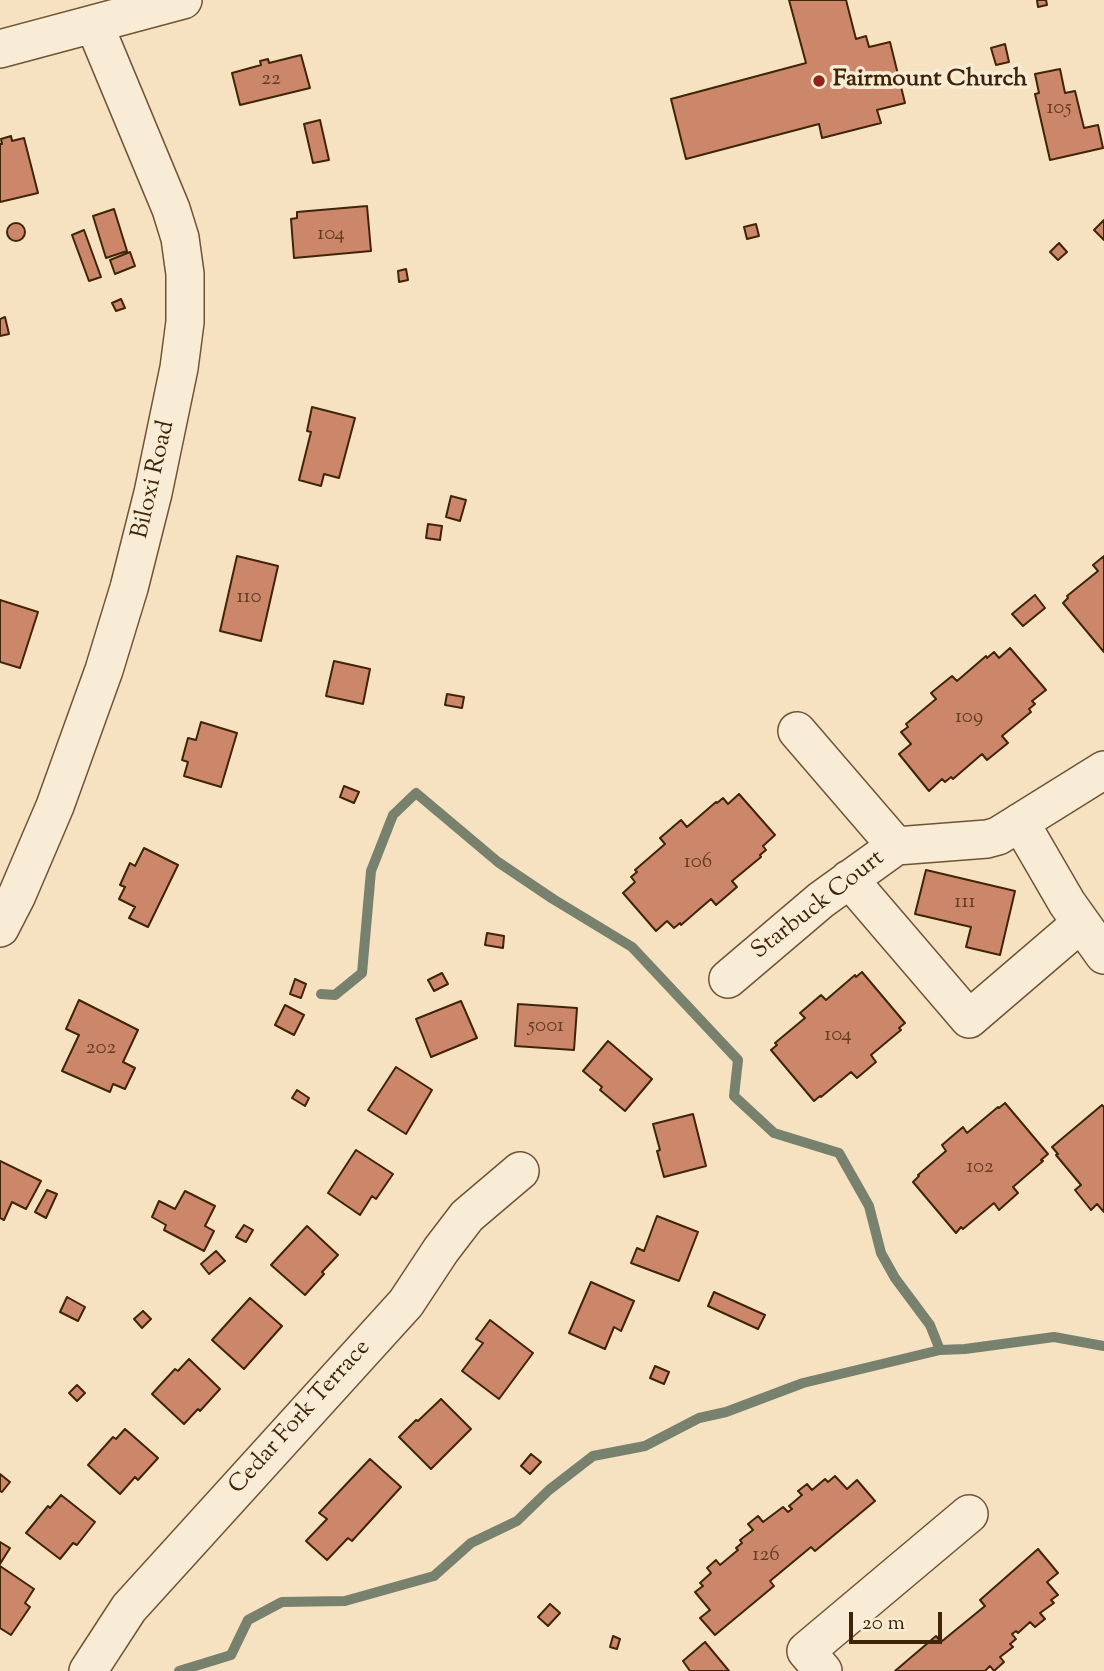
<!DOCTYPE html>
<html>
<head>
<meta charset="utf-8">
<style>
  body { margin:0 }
  #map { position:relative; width:1104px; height:1671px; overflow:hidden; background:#f6e2c0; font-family:"Sorts Mill Goudy",serif }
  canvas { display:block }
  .scale { position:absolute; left:849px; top:1612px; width:93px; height:32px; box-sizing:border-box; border:4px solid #402407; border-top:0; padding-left:9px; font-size:21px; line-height:24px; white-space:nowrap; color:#402407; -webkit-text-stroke:5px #f9ecd6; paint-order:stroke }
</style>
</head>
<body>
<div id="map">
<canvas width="1104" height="1671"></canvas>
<div class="scale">20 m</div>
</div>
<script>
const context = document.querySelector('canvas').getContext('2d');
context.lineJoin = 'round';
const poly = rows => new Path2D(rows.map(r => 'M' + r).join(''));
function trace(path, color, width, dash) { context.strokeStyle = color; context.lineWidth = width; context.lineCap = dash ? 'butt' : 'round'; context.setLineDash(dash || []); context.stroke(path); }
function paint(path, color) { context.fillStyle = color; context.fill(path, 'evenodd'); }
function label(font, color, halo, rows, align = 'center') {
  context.font = font + ' "Sorts Mill Goudy",serif'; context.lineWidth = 7; context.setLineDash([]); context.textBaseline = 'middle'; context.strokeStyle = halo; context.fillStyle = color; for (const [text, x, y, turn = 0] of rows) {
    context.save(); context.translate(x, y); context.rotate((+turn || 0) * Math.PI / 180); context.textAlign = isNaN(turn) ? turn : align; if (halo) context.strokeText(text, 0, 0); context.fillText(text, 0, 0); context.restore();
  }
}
trace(poly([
  [321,994,335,995,362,973,371,871,393,815,416,793,498,862,553,899,632,947,738,1060,734,1096,774,1133,839,1153,869,1206,881,1253,895,1278,930,1325,940,1350],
  [179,1671,231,1655,248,1620,282,1602,345,1601,434,1576,471,1543,517,1521,549,1490,593,1456,645,1446,699,1418,726,1412,803,1383,940,1350,965,1349,1054,1337,1104,1346]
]), '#78806e', 10);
const building = poly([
  [789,0,846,0,856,39,866,36,869,47,890,42,905,103,877,110,881,123,822,138,819,124,686,159,671,99,806,63,789,0],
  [1037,0,1046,0,1047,5,1038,7,1037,0],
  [1005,44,1009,62,996,65,991,48,1005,44],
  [301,55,310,88,240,105,232,73,261,65,260,61,268,59,269,63,301,55],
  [1060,69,1065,93,1075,91,1084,128,1098,125,1103,148,1050,160,1035,94,1039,93,1035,74,1060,69],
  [320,120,329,160,313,163,304,124,320,120],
  [11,136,12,141,24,138,38,193,0,202,0,144,2,144,1,139,11,136],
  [367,206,371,251,294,258,291,219,297,218,297,212,367,206],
  [114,209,127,251,106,258,93,216,114,209],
  [1104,220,1104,240,1094,230,1104,220],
  '7 232a9 9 0 1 1 18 0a9 9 0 1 1-18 0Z',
  [756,224,759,236,747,239,744,227,756,224],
  [84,230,101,277,89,281,72,235,84,230],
  [1059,243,1067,252,1058,260,1050,252,1059,243],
  [130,252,135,266,115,274,110,260,130,252],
  [406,269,408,280,399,282,398,271,406,269],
  [121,299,125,308,116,311,112,303,121,299],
  [5,317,9,334,0,336,0,319,5,317],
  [312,407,355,418,339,478,324,474,321,486,299,480,311,432,307,431,312,407],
  [451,496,466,500,460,521,446,517,451,496],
  [428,524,442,526,440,540,426,538,428,524],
  [237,556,278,566,261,641,220,631,237,556],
  [1104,556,1104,652,1063,603,1068,598,1067,596,1098,571,1093,565,1104,556],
  [1035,595,1045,608,1023,626,1012,614,1035,595],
  [0,600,38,612,20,668,0,662,0,600],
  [1010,648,1046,690,1032,701,1035,704,1029,709,1031,712,1002,736,1008,743,987,760,982,754,953,779,951,777,945,782,942,779,929,791,899,754,911,744,901,732,908,727,906,724,936,699,931,693,952,676,957,681,986,656,987,658,994,652,999,658,1010,648],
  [334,661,370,669,363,704,326,696,334,661],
  [447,694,464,697,462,708,445,705,447,694],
  [201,722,237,733,221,787,184,776,188,762,182,760,188,738,196,740,201,722],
  [344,786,359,792,354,803,340,797,344,786],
  [739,794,775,835,763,846,766,850,760,855,761,857,732,881,737,887,716,905,711,899,681,925,680,923,674,928,667,921,656,931,623,893,635,882,631,877,637,872,635,870,665,844,660,838,681,820,687,827,716,802,717,803,723,798,728,804,739,794],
  [144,848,178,865,148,927,129,918,135,907,119,899,125,887,120,885,130,863,135,866,144,848],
  [926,870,1015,891,1000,955,966,947,971,927,915,914,926,870],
  [487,933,504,936,503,948,485,945,487,933],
  [862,972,905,1023,899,1028,901,1030,871,1055,876,1062,857,1078,851,1072,821,1097,820,1096,814,1101,771,1050,777,1045,775,1043,805,1018,800,1013,821,995,826,1000,855,975,856,977,862,972],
  [442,973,448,984,434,991,428,980,442,973],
  [295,979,306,984,301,998,290,994,295,979],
  [79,1000,138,1030,123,1062,135,1068,125,1089,113,1084,110,1092,62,1071,79,1035,66,1029,79,1000],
  [461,1001,477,1038,431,1057,416,1019,461,1001],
  [518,1004,577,1008,574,1050,515,1046,518,1004],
  [285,1005,304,1015,294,1035,275,1025,285,1005],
  [608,1041,652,1079,625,1111,600,1090,602,1087,583,1071,608,1041],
  [396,1067,432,1090,406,1134,368,1110,396,1067],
  [297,1090,309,1098,305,1106,292,1098,297,1090],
  [1005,1103,1048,1154,1041,1160,1043,1161,1013,1187,1018,1193,999,1210,994,1203,963,1229,961,1227,956,1233,913,1182,919,1176,918,1175,946,1151,942,1145,963,1127,967,1133,998,1107,999,1108,1005,1103],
  [1102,1105,1104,1107,1104,1212,1097,1204,1091,1210,1075,1190,1081,1185,1056,1155,1058,1154,1052,1147,1102,1105],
  [693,1114,706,1166,664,1177,657,1151,660,1150,653,1124,693,1114],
  [356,1150,393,1174,376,1199,372,1196,360,1215,328,1193,356,1150],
  [0,1161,41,1181,26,1209,12,1202,4,1220,0,1218,0,1161],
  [47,1190,57,1194,46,1218,35,1212,47,1190],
  [185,1191,215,1206,205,1226,214,1231,204,1251,164,1230,166,1225,152,1217,159,1201,175,1209,185,1191],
  [657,1216,698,1232,679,1281,631,1263,637,1248,644,1251,657,1216],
  [244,1225,253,1230,246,1242,236,1237,244,1225],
  [307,1226,338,1255,322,1272,324,1274,305,1295,271,1265,307,1226],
  [216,1251,225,1261,209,1274,201,1264,216,1251],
  [591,1282,634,1301,621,1331,614,1327,605,1349,569,1333,591,1282],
  [714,1292,765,1315,758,1329,708,1306,714,1292],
  [67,1297,85,1307,78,1321,60,1312,67,1297],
  [250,1298,282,1326,244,1369,212,1340,250,1298],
  [143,1311,151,1319,142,1328,134,1319,143,1311],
  [490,1320,533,1353,499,1399,462,1371,483,1343,476,1339,490,1320],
  [189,1359,220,1389,200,1411,198,1409,184,1424,152,1394,175,1369,178,1371,189,1359],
  [655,1366,669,1372,664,1384,650,1378,655,1366],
  [77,1385,85,1393,77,1401,69,1393,77,1385],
  [441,1399,471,1429,431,1469,399,1437,416,1420,418,1421,441,1399],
  [125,1429,158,1458,138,1480,135,1477,120,1494,88,1465,113,1437,116,1439,125,1429],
  [531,1454,541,1462,530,1474,521,1466,531,1454],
  [370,1459,401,1487,352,1541,348,1538,327,1560,306,1541,327,1519,319,1513,370,1459],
  [0,1474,10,1482,2,1492,0,1491,0,1474],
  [835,1476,847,1489,857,1480,875,1501,815,1551,811,1547,770,1581,774,1586,715,1635,700,1618,710,1610,695,1592,703,1586,700,1583,711,1573,707,1568,716,1560,720,1565,738,1550,736,1548,742,1543,740,1540,753,1530,748,1524,758,1516,763,1522,783,1507,788,1512,792,1509,789,1506,802,1495,798,1491,807,1484,812,1490,825,1479,828,1482,835,1476],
  [61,1495,95,1522,77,1545,73,1543,60,1559,26,1533,48,1506,50,1508,61,1495],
  [0,1542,10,1548,0,1564,0,1542],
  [1038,1549,1058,1573,1047,1582,1058,1595,1051,1600,1054,1603,1040,1613,1045,1619,1035,1627,1030,1622,1018,1633,1016,1631,1012,1634,1016,1639,1010,1644,1013,1647,1000,1657,1004,1662,994,1671,990,1666,985,1671,895,1671,936,1636,941,1642,985,1606,980,1600,1038,1549],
  [0,1566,34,1589,25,1603,30,1607,11,1635,0,1628,0,1566],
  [550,1604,560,1613,548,1626,538,1617,550,1604],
  [613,1636,620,1639,617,1649,610,1647,613,1636],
  [705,1642,729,1671,690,1671,683,1661,705,1642]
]);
paint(building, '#cc876b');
trace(building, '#402407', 2);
const minor = poly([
  [0,49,183,0],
  [797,731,896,846],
  [1020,822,1067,903,1104,955],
  [849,879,969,1019,1081,923],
  [0,928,17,895,55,806,104,670,129,588,153,493,179,368,185,322,185,274,180,238,171,209,94,24],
  [728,979,821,900,896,846,987,839,998,836,1104,770],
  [88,1671,129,1608,406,1303,441,1250,467,1216,520,1171],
  [823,1671,806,1651,969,1514]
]);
trace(minor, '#6e5435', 40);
trace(minor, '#f9ecd6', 37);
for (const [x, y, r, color] of [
  [819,81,7,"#8f2418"]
]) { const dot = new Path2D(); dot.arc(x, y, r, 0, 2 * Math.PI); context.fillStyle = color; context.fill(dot); trace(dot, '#f9ecd6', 2.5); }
label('21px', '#633d20', null, [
  ["22",271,80],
  ["105",1059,109],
  ["104",331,235],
  ["110",249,598],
  ["109",969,718],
  ["106",698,863],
  ["111",965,903],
  ["5001",546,1027],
  ["104",838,1036],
  ["202",101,1049],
  ["102",980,1168],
  ["126",766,1556]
]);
label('bold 24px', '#402407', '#f9ecd6', [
  ["Fairmount Church",833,81]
], 'left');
label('24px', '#402407', '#f9ecd6', [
  ["Biloxi Road",155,480,-77],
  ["Starbuck Court",819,906,-38],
  ["Cedar Fork Terrace",301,1418,-48]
]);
</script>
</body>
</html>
